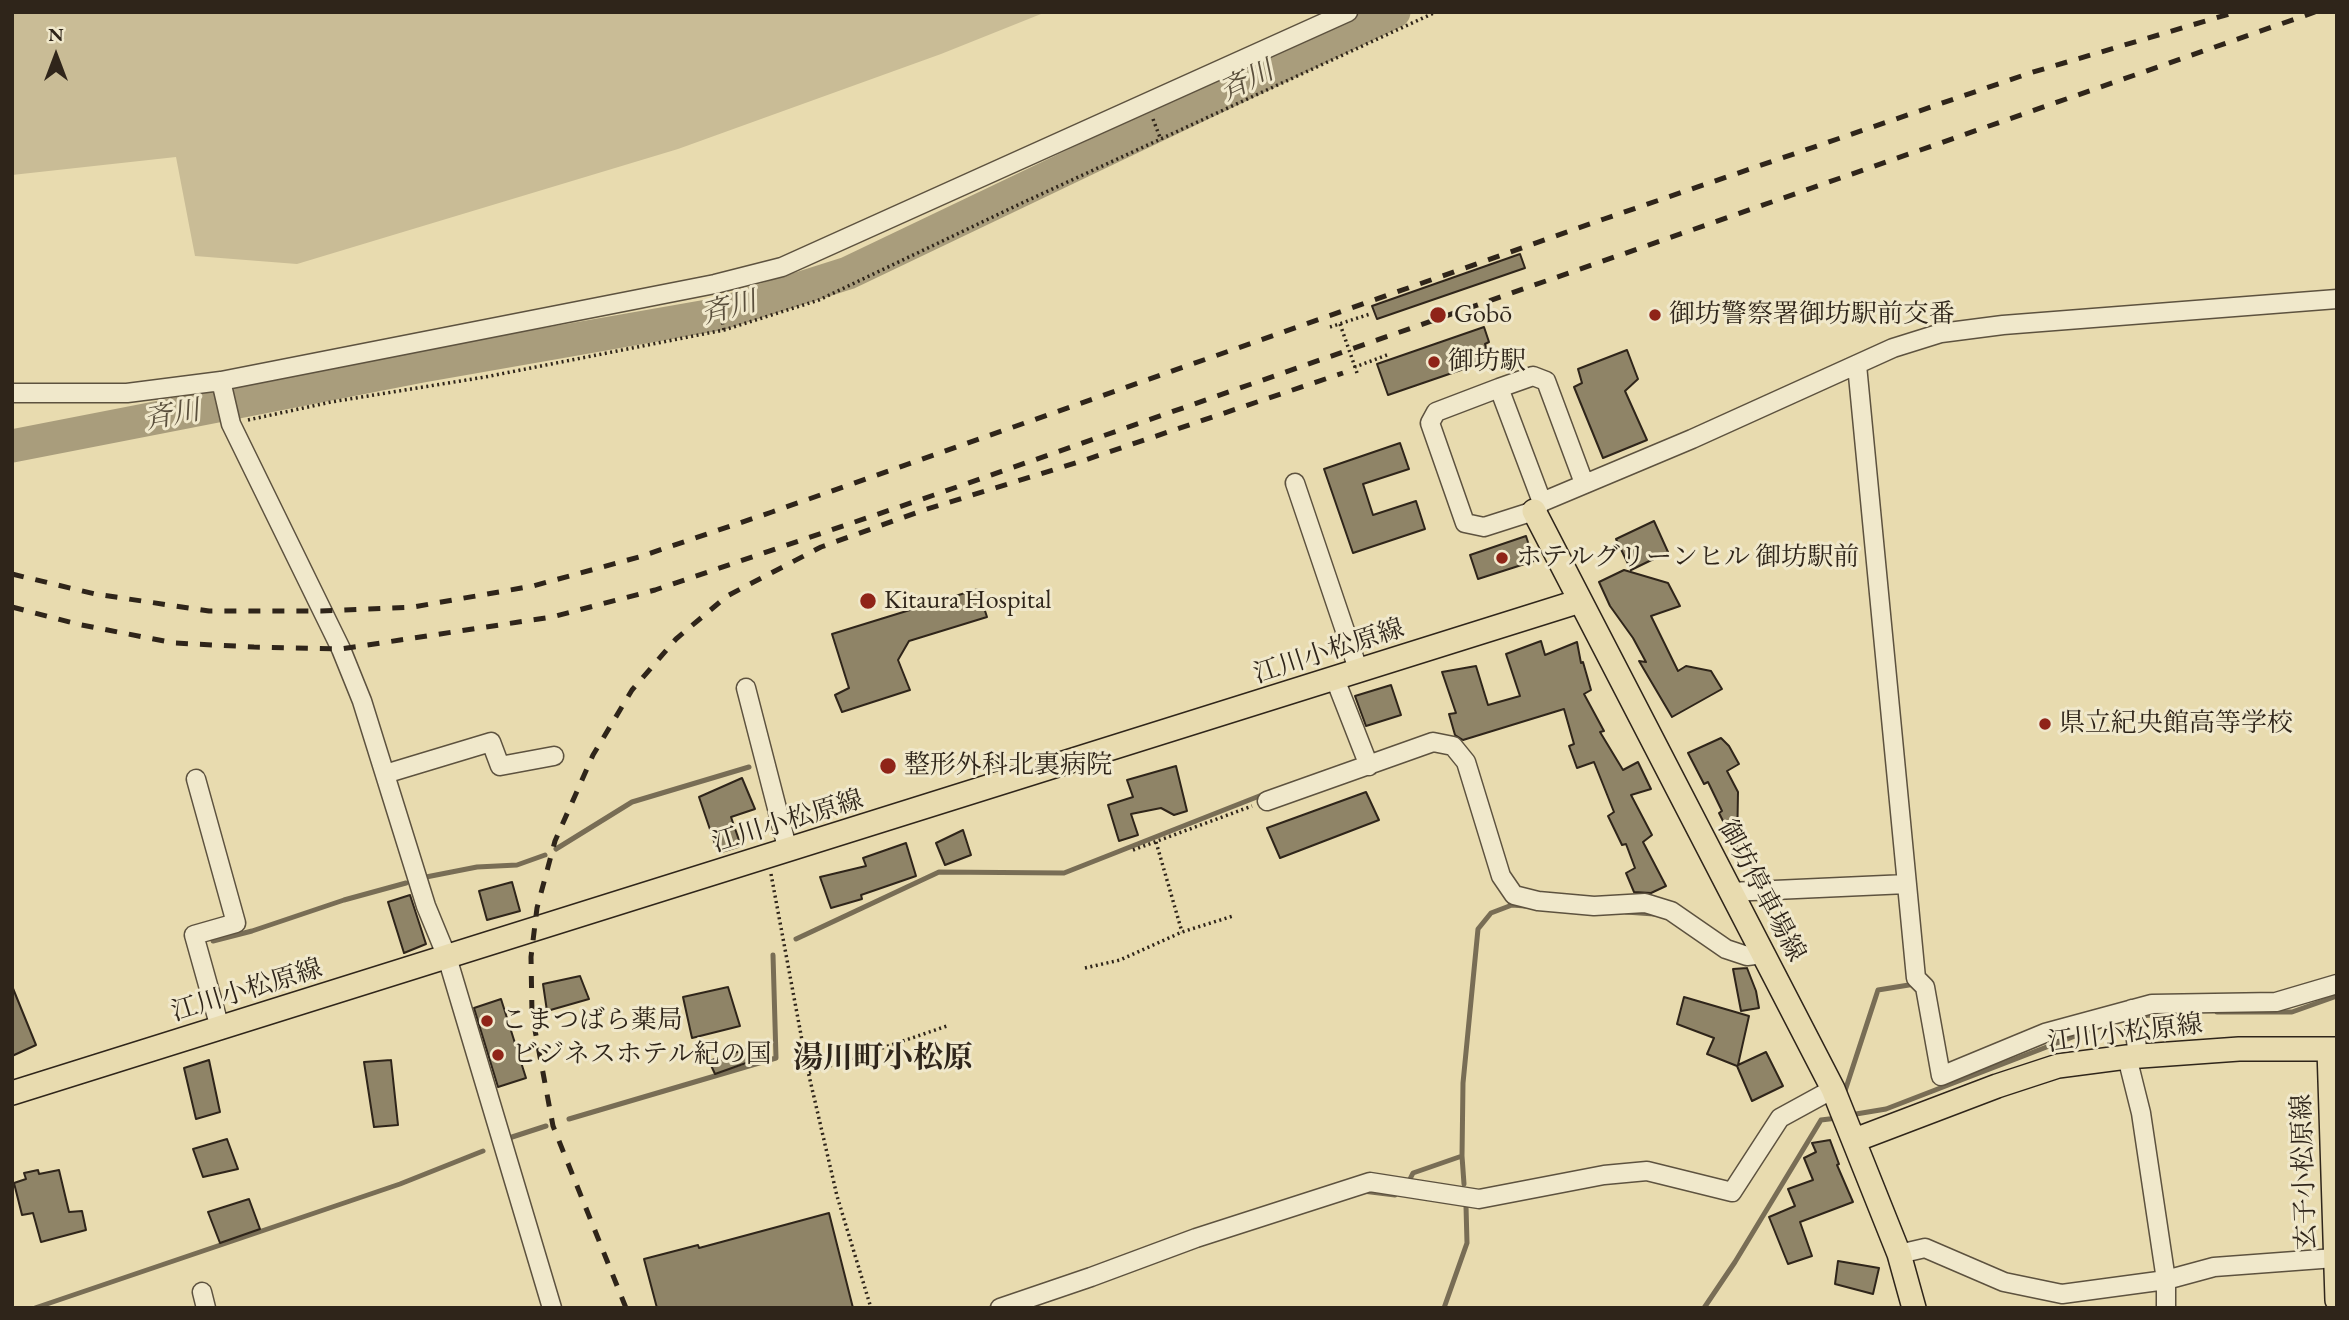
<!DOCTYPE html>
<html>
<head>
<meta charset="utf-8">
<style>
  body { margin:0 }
  #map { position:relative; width:2349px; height:1320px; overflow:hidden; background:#e8dbaf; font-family:"EB Garamond",serif }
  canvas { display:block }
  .frame { position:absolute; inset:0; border:14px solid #2f251a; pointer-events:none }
  .north { position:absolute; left:21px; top:21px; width:70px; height:70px; -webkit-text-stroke:5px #f0e8cb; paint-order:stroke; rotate:0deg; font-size:19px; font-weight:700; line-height:28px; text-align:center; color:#2f251a }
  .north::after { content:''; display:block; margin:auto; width:24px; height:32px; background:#2f251a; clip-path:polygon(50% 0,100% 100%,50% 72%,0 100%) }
</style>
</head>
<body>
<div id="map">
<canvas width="2349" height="1320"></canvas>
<div class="frame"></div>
<div class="north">N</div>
</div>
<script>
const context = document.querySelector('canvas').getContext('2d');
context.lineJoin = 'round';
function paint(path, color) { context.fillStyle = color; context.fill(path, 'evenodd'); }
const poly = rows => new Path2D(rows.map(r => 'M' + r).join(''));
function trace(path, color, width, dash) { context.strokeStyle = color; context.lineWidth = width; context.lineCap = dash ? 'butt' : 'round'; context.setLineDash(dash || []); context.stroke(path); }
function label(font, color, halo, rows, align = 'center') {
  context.font = font + ' "EB Garamond","Noto Serif JP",serif'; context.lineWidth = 6; context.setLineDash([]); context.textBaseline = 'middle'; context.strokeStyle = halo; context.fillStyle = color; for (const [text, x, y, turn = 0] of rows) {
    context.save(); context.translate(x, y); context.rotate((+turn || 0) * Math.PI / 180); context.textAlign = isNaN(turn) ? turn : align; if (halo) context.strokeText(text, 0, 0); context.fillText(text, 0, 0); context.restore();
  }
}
paint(poly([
  [12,12,1046,12,941,54,678,149,297,264,195,256,176,157,12,175]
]), '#c9bc96');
trace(poly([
  [556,849,632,802,749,767],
  [426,877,477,867,517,865,545,855],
  [1626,912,1654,914],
  [796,939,939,872,1064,873,1267,793],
  [213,941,252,931,344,900,406,883],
  [2217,1012,2292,1012,2337,996],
  [2140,1016,2186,1012],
  [1844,1094,1878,990,1915,984],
  [1850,1115,1886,1109,2101,1026],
  [569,1119,776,1058,773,955],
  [509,1138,546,1126],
  [1408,1183,1413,1173,1462,1156],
  [1464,1184,1462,1156,1463,1083,1478,929,1491,913,1512,905,1525,906],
  [1363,1191,1395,1195],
  [35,1308,400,1184,483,1151],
  [1444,1308,1467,1243,1466,1206],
  [1704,1308,1735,1262,1821,1120,1837,1118]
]), '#786d55', 5);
trace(poly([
  [12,446,422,366,719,314,848,273,1394,12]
]), '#a99d7c', 33);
const building = poly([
  [1520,254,1525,268,1377,319,1372,306,1520,254],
  [1484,327,1489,342,1485,344,1490,360,1388,395,1377,364,1484,327],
  [1627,350,1638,379,1625,391,1647,440,1603,458,1574,387,1582,383,1578,369,1627,350],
  [1400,443,1409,469,1363,484,1373,515,1416,501,1425,529,1353,553,1324,469,1400,443],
  [1654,521,1668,552,1631,570,1616,539,1654,521],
  [1526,536,1534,561,1478,579,1470,555,1526,536],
  [1624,570,1668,583,1680,606,1651,616,1678,671,1686,666,1711,671,1722,689,1672,717,1639,661,1646,662,1633,638,1610,606,1599,582,1624,570],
  [978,589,987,617,909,641,898,660,910,690,842,712,835,695,849,688,832,634,978,589],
  [1541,641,1545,655,1577,642,1581,663,1583,662,1591,690,1584,694,1604,731,1600,732,1623,770,1638,762,1651,789,1631,795,1652,835,1643,842,1666,886,1651,893,1634,892,1626,873,1635,868,1626,844,1622,845,1608,816,1614,812,1594,762,1577,768,1569,746,1574,744,1564,709,1463,740,1455,735,1449,714,1456,713,1442,672,1476,666,1488,705,1520,696,1506,654,1541,641],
  [1391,685,1401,715,1366,726,1355,696,1391,685],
  [1721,738,1729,746,1739,764,1727,771,1738,792,1737,849,1719,813,1722,811,1708,782,1704,784,1688,753,1721,738],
  [1176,766,1187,811,1174,815,1161,808,1131,814,1138,835,1119,841,1108,805,1133,797,1127,780,1176,766],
  [742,778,755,809,731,817,741,846,718,853,699,797,742,778],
  [1366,792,1379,820,1280,858,1267,828,1366,792],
  [963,830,971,855,945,865,936,843,963,830],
  [906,843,916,876,861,895,862,899,831,908,820,877,866,866,863,858,906,843],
  [512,882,520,911,487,920,479,891,512,882],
  [410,895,426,944,404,953,388,902,410,895],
  [1747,968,1756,991,1759,1008,1741,1011,1733,969,1747,968],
  [580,976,589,999,547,1011,543,984,580,976],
  [12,986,36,1045,12,1056,12,986],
  [728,987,740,1026,692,1038,683,997,728,987],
  [1684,997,1749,1016,1738,1065,1766,1052,1783,1086,1752,1101,1737,1066,1707,1054,1714,1038,1677,1024,1684,997],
  [501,999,526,1078,498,1087,474,1008,501,999],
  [759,1045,763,1057,715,1074,709,1061,759,1045],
  [209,1060,220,1112,196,1119,184,1068,209,1060],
  [391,1060,398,1125,374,1127,364,1062,391,1060],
  [227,1139,238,1169,203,1177,193,1149,227,1139],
  [1830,1140,1839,1164,1837,1165,1853,1202,1800,1222,1812,1256,1788,1264,1769,1217,1795,1206,1788,1189,1813,1180,1804,1158,1816,1152,1812,1143,1830,1140],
  [38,1170,39,1174,59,1170,69,1212,82,1211,86,1230,41,1242,33,1213,22,1215,14,1183,26,1179,24,1173,38,1170],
  [249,1199,260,1229,220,1243,208,1212,249,1199],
  [829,1213,853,1308,657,1308,644,1259,698,1245,699,1248,829,1213],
  [1838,1261,1879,1268,1873,1294,1835,1284,1838,1261]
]);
paint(building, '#8f8467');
trace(building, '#2f251a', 2);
const minor = poly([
  [1857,365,1916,978,1925,987,1941,1076,2045,1033,2152,1004,2276,1002,2337,984],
  [221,381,231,424,341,649,362,701,426,906,447,957,552,1308],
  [1499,388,1542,502],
  [12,393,127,393,221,381,715,284,782,267,1348,12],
  [1295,483,1359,672],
  [1584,483,1546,381,1533,376,1499,388,1436,412,1430,423,1465,523,1484,527,1534,511,1542,502,1692,439,1893,348,1941,333,2003,325,2337,299],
  [1335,679,1369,766],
  [746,688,788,851],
  [385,774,491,742,500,766,554,756],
  [196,779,236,923,194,935,220,1028],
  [1267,801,1433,742,1453,746,1466,762,1501,876,1514,895,1538,901,1594,906,1645,903,1671,911,1726,949,1747,956,1763,954],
  [1730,892,1907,884],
  [2132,1009,2138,1056],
  [2127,1057,2141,1113,2166,1280,2166,1308],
  [1899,1254,1925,1248,2004,1282,2062,1294,2166,1280,2214,1267,2335,1258],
  [202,1292,206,1308],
  [1000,1308,1091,1277,1196,1238,1370,1182,1479,1199,1604,1175,1647,1171,1732,1192,1780,1118,1833,1089]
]);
const major = poly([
  [1534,511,1833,1089,1899,1254,1914,1308],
  [2329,1049,2337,1300],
  [12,1093,1580,601],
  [1855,1140,1997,1086,2058,1066,2127,1057,2239,1049,2337,1049]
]);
trace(minor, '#5d523f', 21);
trace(major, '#2f251a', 26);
trace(poly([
  [1153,119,1161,140],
  [718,301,724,330],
  [1330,327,1370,314],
  [1357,373,1355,367,1387,355],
  [248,420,331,402,485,377,724,330,819,300,1022,203,1436,12],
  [1156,842,1182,932],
  [1133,850,1252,806],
  [771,874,807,1067,837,1196,871,1308],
  [1085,968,1120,960,1182,932,1233,916],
  [809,1073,947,1026]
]), '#2f251a', 3.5, [2, 3.5]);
trace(minor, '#f0e8cb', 18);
trace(major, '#e8dbaf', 23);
trace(poly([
  [12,574,95,594,209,611,321,611,413,607,533,586,639,557,772,512,1604,219,2030,73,2236,12],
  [12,607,77,624,174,643,254,647,341,649,552,617,655,590,934,495,2315,12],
  [626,1308,553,1126,532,1014,531,957,537,908,555,841,593,755,632,690,676,639,727,596,821,547,921,511,1085,460,1343,373]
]), '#2f251a', 5, [12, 12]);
trace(poly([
  [1340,324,1355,367]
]), '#2f251a', 3.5, [2, 3.5]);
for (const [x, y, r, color] of [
  [1438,315,9,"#8f2418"],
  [1655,315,7,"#8f2418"],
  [1434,362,7,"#8f2418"],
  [1502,558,7,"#8f2418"],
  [868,601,9,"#8f2418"],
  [2045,724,7,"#8f2418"],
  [888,766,9,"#8f2418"],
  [487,1021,7,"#8f2418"],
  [498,1055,7,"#8f2418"]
]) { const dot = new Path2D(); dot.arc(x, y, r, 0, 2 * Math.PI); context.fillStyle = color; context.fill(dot); trace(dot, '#f0e8cb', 2.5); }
label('26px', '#2f251a', '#f0e8cb', [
  ["Gobō",1454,315],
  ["御坊警察署御坊駅前交番",1669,315],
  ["御坊駅",1448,362],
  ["ホテルグリーンヒル 御坊駅前",1516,558],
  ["Kitaura Hospital",884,601],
  ["県立紀央館高等学校",2059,724],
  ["整形外科北裏病院",904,766],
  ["こまつばら薬局",501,1021],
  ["ビジネスホテル紀の国",512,1055]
], 'left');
label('26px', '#2f251a', '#f0e8cb', [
  ["江川小松原線",1329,652,-18],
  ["江川小松原線",788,822,-17],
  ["御坊停車場線",1761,891,62],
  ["江川小松原線",247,991,-17],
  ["江川小松原線",2125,1034,-7],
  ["玄子小松原線",2305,1172,-92]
]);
label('italic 28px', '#5a4f3c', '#f0e8cb', [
  ["斉川",1247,82,-26],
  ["斉川",729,309,-15],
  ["斉川",172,416,-11]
]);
label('bold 30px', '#2f251a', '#f0e8cb', [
  ["湯川町小松原",883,1059]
]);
</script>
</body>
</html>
